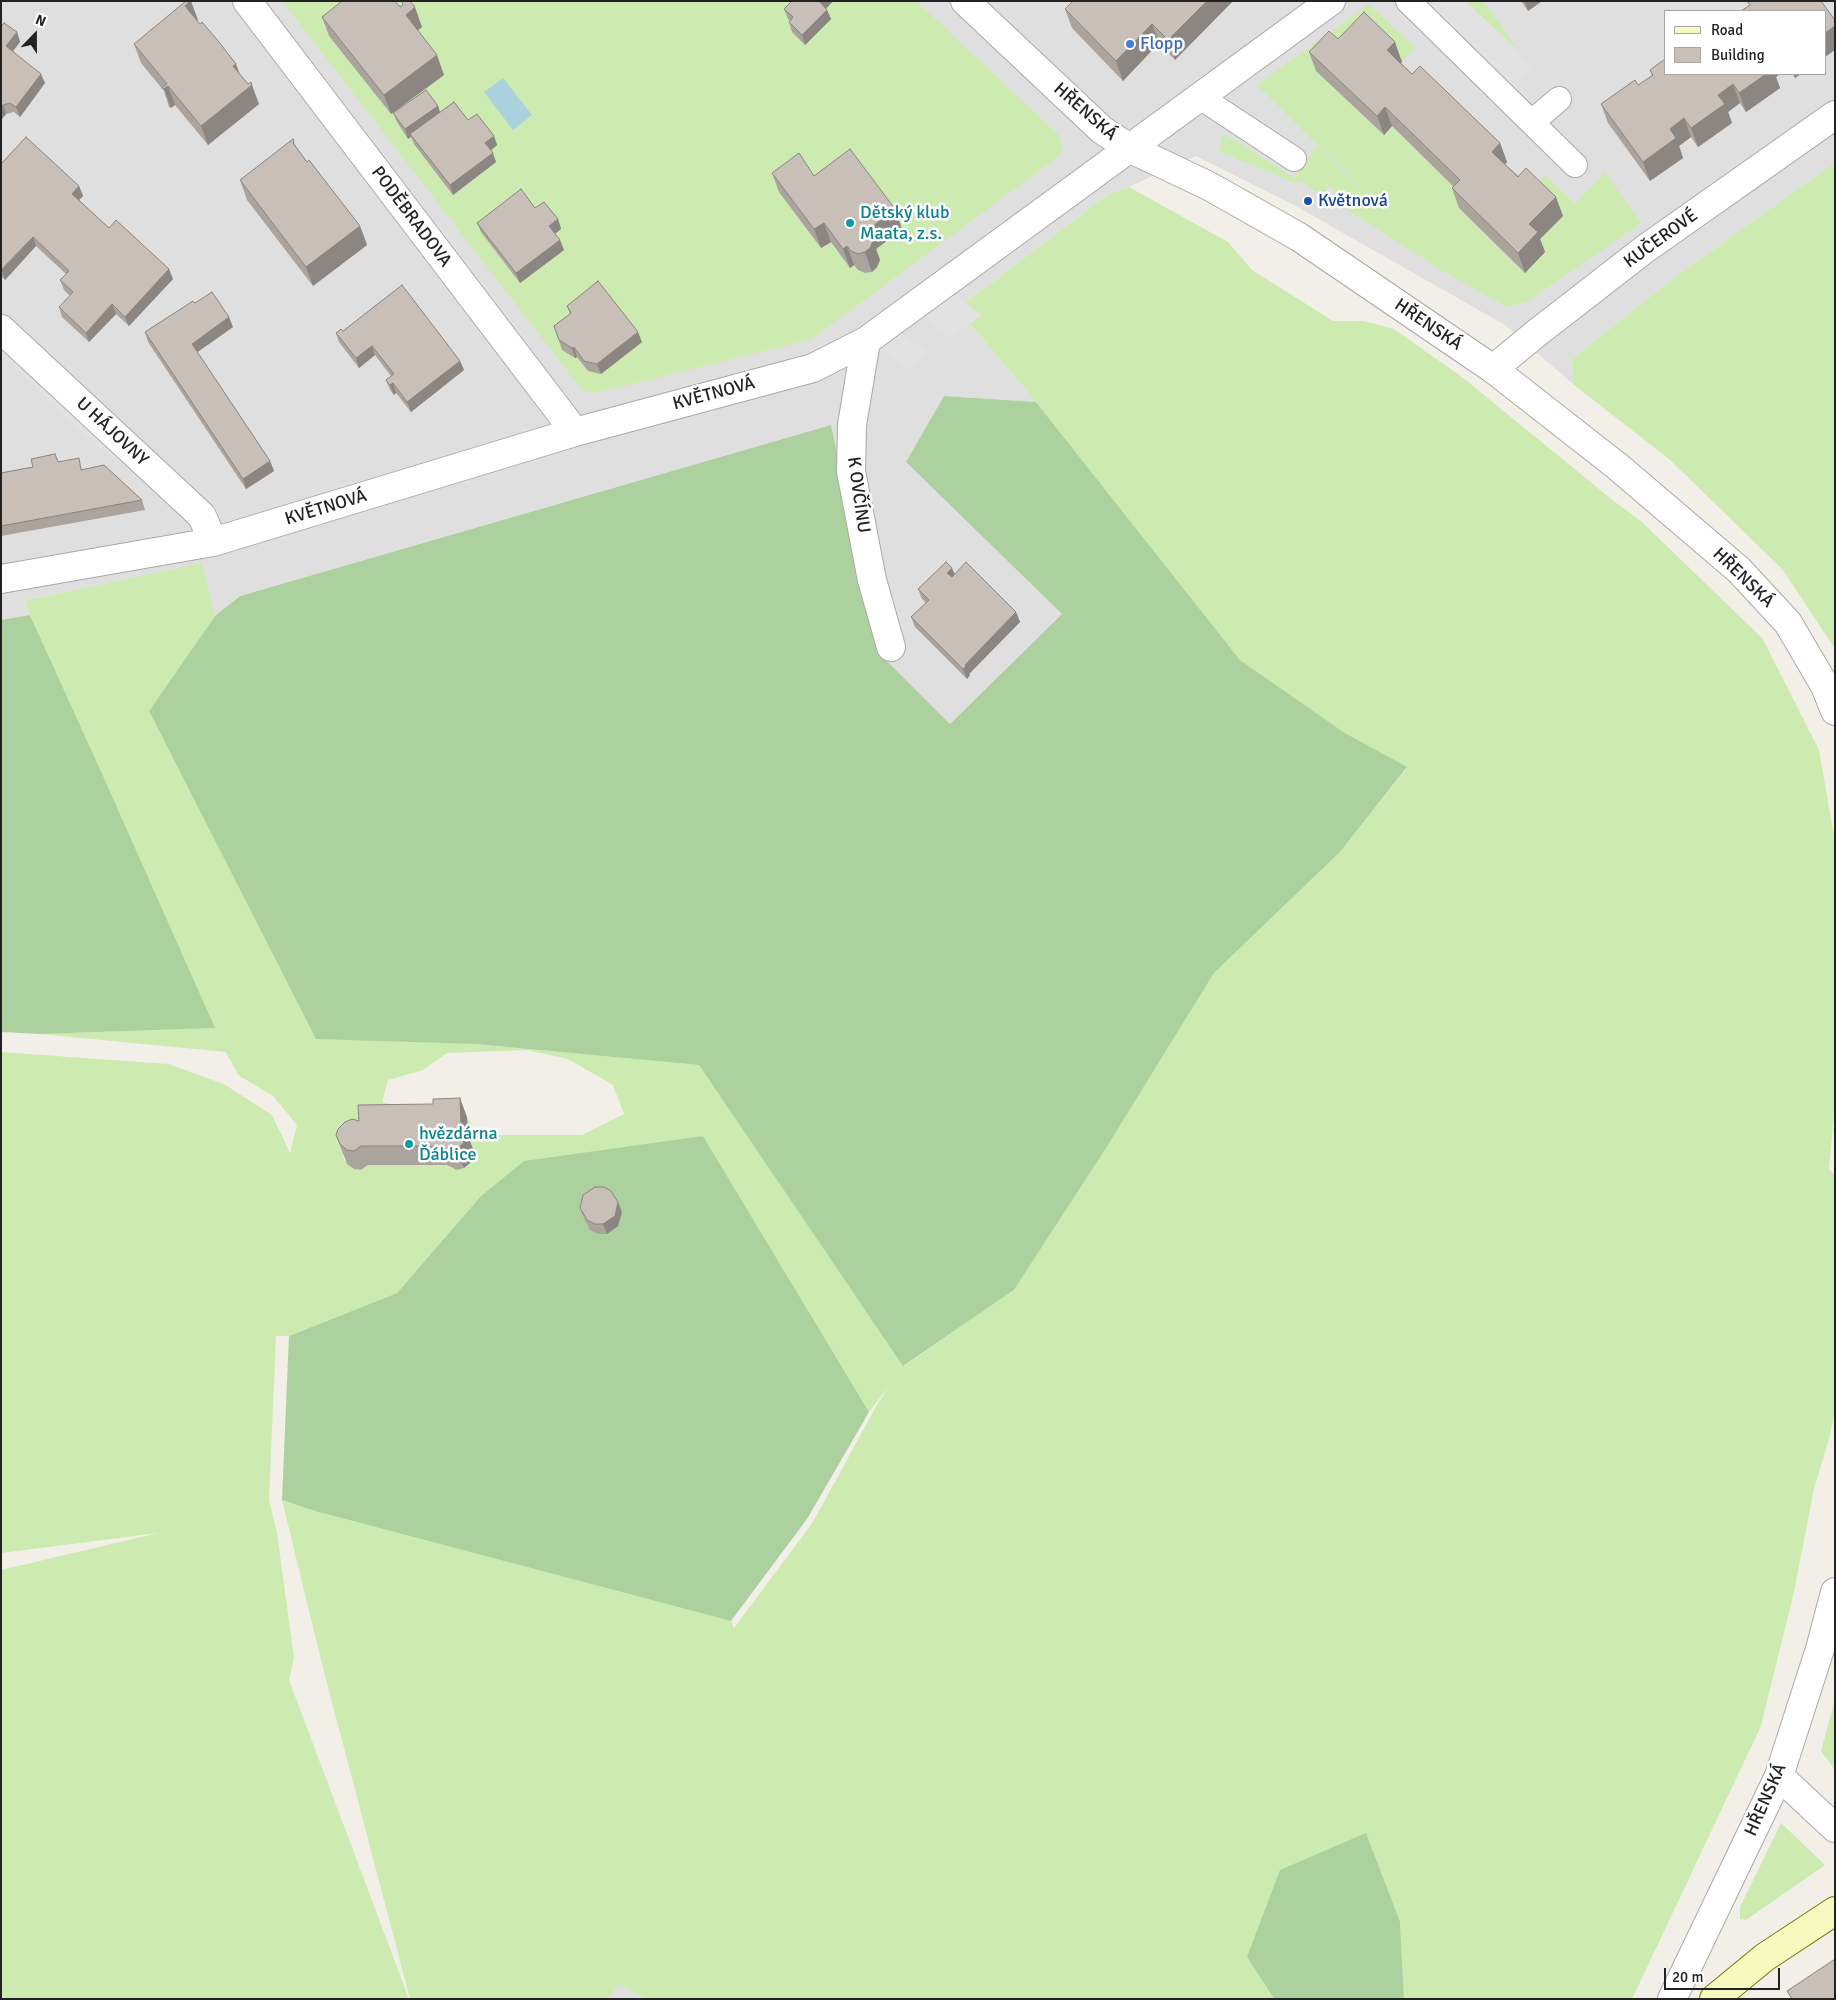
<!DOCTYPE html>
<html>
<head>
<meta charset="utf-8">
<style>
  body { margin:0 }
  #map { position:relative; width:1836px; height:2000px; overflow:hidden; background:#f2efe9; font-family:Signika,sans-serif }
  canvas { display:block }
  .frame { position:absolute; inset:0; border:2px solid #222; pointer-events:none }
  .legend { position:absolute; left:1664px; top:10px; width:162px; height:65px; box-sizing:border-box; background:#fff; border:1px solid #a7a7a7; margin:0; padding:6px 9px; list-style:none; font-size:15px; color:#222 }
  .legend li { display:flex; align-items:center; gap:10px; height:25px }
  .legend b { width:25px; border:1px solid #a7a7a7 }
  .north { position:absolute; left:10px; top:10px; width:50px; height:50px; -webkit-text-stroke:4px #fff; paint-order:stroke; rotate:22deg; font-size:14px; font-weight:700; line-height:20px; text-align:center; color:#222 }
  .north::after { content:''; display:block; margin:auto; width:18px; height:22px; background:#222; clip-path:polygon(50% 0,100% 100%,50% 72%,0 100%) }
  .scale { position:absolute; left:1664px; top:1968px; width:116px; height:22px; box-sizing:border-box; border:2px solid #222; border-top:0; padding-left:6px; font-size:15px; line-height:18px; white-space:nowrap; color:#222; -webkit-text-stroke:4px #fff; paint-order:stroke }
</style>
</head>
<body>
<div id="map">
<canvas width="1836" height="2000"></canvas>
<div class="frame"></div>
<ul class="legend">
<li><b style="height:6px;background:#f7fabf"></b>Road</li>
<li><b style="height:14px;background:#c7bfb8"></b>Building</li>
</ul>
<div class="north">N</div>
<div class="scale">20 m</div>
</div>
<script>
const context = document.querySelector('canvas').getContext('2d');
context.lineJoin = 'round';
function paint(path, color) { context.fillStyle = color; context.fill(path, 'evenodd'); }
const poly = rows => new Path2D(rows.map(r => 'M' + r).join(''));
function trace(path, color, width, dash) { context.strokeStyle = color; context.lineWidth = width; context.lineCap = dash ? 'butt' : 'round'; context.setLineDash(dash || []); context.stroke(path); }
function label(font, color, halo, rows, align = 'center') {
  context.font = font + ' Signika,sans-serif'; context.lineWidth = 5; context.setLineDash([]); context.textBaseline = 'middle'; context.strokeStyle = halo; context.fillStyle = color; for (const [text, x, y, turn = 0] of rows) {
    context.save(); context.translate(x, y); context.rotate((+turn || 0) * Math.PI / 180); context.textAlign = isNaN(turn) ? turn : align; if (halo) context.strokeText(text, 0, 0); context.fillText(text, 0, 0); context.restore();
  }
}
paint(poly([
  [1,1,1835,1,1835,162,1667,283,1572,359,1573,384,1505,325,1294,205,1196,156,1129,187,1107,195,966,302,970,324,1036,402,944,396,907,462,1062,614,950,724,881,655,831,425,240,596,215,616,202,564,24,601,30,615,1,620],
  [1665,11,1825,11,1825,74,1665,74],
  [617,1983,647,1999,608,1999]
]), '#e0dfdf');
paint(poly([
  [282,1,916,1,1059,135,1063,147,1059,156,812,339,596,393,582,390],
  [1465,1,1483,1,1519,51],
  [1369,4,1415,48,1402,62,1316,71,1383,135,1392,126,1467,199,1487,236,1524,272,1545,252,1536,243,1563,216,1533,188,1545,175,1575,204,1605,172,1641,223,1527,302,1507,307,1451,276,1347,210,1351,201,1328,186,1322,195,1300,181,1297,184,1220,152,1222,134,1238,142,1294,178,1316,146,1381,208,1257,85],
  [1835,162,1835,649,1783,570,1670,460,1573,384,1572,359,1667,283],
  [1129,187,1228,242,1252,270,1333,321,1363,321,1394,329,1462,377,1615,502,1642,522,1763,639,1819,750,1835,842,1835,1104,1829,1169,1835,1175,1835,1412,1829,1439,1814,1489,1794,1592,1761,1726,1632,1999,1404,1999,1400,1922,1247,1957,1274,1999,647,1999,618,1984,608,1999,410,1999,323,1668,282,1500,315,1511,731,1621,734,1628,813,1522,878,1403,889,1386,869,1412,703,1136,480,1197,397,1293,289,1336,276,1336,269,1500,277,1533,294,1658,289,1680,409,1999,1,1999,1,1570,158,1533,1,1553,1,1052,168,1064,224,1084,272,1115,290,1153,297,1125,273,1096,238,1075,226,1052,40,1034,214,1028,24,601,202,563,215,616,149,711,316,1038,475,1044,699,1065,904,1366,1014,1290,1108,1145,1214,973,1340,852,1407,768,1345,733,1240,660,1036,402,970,324,981,315,965,303,1107,195],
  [527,1050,568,1059,613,1085,624,1114,582,1135,478,1135,467,1117,468,1143,473,1157,466,1167,457,1170,447,1165,368,1165,361,1170,354,1169,344,1160,343,1155,440,1118,382,1102,388,1080,423,1070,447,1053],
  [1835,1699,1835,1770,1821,1751],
  [1781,1823,1825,1865,1746,1920,1740,1919,1740,1907]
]), '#cdebb0');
paint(poly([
  [944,396,1036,402,1240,660,1345,733,1407,767,1340,852,1214,973,1108,1145,1014,1290,903,1366,699,1065,475,1044,316,1039,149,711,215,616,240,596,831,425,881,655,950,724,1062,614,906,462],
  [30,615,107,785,215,1028,40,1034,1,1032,1,620],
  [703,1136,869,1412,807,1519,731,1621,315,1511,282,1500,289,1336,397,1293,480,1197,524,1161],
  [1366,1833,1400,1922,1404,1999,1274,1999,1247,1957,1280,1870]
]), '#add19e');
paint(poly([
  [250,1,266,1,529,341,520,351],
  [1416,1,1465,1,1519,51,1531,69,1513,89],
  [943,284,981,315,952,338,910,308],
  [887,326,930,352,909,369,866,341],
  [1,337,128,455,118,465,1,355]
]), '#e2e2e2');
paint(poly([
  [503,78,532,115,513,130,484,92]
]), '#aad3df');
const service = poly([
  [1408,1,1575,165],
  [1200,97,1294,159],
  [1532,122,1559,99]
]);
const minor = poly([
  [247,1,575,432],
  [1,329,202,516,213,542],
  [866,341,852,425,851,471,872,580,891,647],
  [1493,369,1538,332,1645,249,1835,115],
  [1,579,213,542,575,432,813,368,866,341,1331,1],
  [1779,1776,1835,1828]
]);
const tertiary = poly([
  [965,1,1102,130,1131,149,1209,186,1299,237,1493,369,1617,466,1739,570,1788,623,1825,686,1835,711],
  [1672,1999,1779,1776,1820,1649,1835,1592]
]);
const secondary = poly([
  [1714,1999,1765,1957,1835,1911]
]);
trace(service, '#a9a9a9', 26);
trace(minor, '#a9a9a9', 30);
trace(tertiary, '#a9a9a9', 30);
trace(secondary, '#707d05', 30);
trace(service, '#fff', 24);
trace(minor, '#fff', 28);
trace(tertiary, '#fff', 28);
trace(secondary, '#f7fabf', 28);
paint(poly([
  [792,1,833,1,826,9,831,19,805,45,792,32,789,22,790,21,788,19,784,9],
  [1073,1,1233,1,1175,60,1159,43,1123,81,1072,28,1065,9],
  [1521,1,1542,1,1528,11],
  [402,2,422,27,418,30,444,75,391,114,329,36,322,17,400,7,403,5],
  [197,20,240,75,259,104,208,145,175,105,171,108,169,107,164,91,141,63,134,44,198,20],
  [1,27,17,32,20,42,13,51,45,83,20,117,14,112,6,114,1,120],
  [1338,39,1402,62,1401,63,1412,74,1500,143,1507,162,1505,164,1563,216,1540,239,1545,252,1525,273,1459,208,1452,188,1453,186,1392,126,1384,135,1316,71,1309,52],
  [1650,70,1665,74,1780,74,1776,77,1780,88,1746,112,1740,103,1728,112,1732,123,1698,147,1691,137,1679,146,1683,158,1650,181,1608,123,1601,104,1638,85,1652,76],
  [438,106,440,112,468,120,494,136,497,145,491,150,496,162,453,195,414,144,411,137,408,139,397,122,393,113],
  [294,142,296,147,307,162,360,226,367,245,313,286,247,200,240,180],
  [1,164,79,186,83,196,79,200,109,228,173,279,129,326,116,314,89,342,62,317,59,307,70,296,64,290,60,280,66,274,36,246,5,280,1,276],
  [772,173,814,176,902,229,876,249,880,260,877,267,872,272,865,273,858,270,854,265,850,268,831,242,821,248,779,192],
  [535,208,558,219,561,229,555,234,564,250,520,283,481,232,477,223],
  [195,303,233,327,197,352,270,461,274,471,246,489,148,342,145,332],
  [567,306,642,342,601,374,588,371,577,357,575,358,562,350,554,326,570,314],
  [343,331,460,361,464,370,411,412,396,393,394,395,390,390,386,380,391,376,375,355,359,368,339,342,336,333],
  [58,462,83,469,142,500,145,510,1,536,1,473],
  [954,574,1016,612,1020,622,969,674,970,675,967,679,915,627,911,617,926,603,922,599,918,589],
  [467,1117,468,1136,473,1149,473,1154,470,1163,464,1168,457,1170,447,1165,368,1165,361,1170,354,1169,347,1164,336,1135,359,1121],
  [580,1208,622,1212,618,1226,607,1234,598,1234,590,1230,584,1218]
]), '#aba49e');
paint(poly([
  [190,1,191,1,198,20,192,25,185,6],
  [820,1,833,1,823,12,820,2],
  [1207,1,1233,1,1175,60,1168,40],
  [1525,1,1542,1,1528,11],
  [415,7,422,27,413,34,406,15],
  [827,10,831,19,805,45,802,35],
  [1152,24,1159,43,1123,81,1116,61],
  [1835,26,1835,50,1825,57,1825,33],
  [17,32,20,42,10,55,6,46],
  [1395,42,1402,62,1394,69,1387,50],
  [437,55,444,75,391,114,384,95],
  [236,64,243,83,233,66],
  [41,74,45,83,20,117,16,107],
  [1766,74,1780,74,1776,77,1780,88,1746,112,1739,93],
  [1793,74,1801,74,1795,78],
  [1733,84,1740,103,1728,112,1732,123,1698,147,1691,128,1718,95],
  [252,85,259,104,208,145,201,126],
  [168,86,175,105,171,108,164,89],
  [3,105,6,114,1,120,1,106],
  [438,106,441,116,410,134,411,137,408,139,405,129],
  [1385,107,1392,126,1384,135,1377,116],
  [1684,118,1691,137,1679,146,1683,158,1650,181,1643,162,1670,129],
  [494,136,497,145,489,152,485,143],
  [1500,143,1507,162,1499,171,1492,152],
  [493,153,496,162,453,195,450,185],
  [79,186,83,196,75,204,72,194],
  [1556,197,1563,216,1540,239,1545,252,1525,273,1518,253,1529,224],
  [895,209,902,229,876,249,880,260,877,267,872,272,865,252,868,230],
  [558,219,561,229,553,235,549,226],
  [824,223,831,242,821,248,814,229],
  [360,226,367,245,313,286,306,267],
  [33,237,36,246,5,280,2,270],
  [560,240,564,250,520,283,516,273],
  [847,246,854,265,850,268,843,249],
  [169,269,173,279,129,326,125,317],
  [112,304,116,314,89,342,86,333],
  [229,317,233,327,195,354,192,344],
  [638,332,642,342,601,374,597,364],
  [372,346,375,355,359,368,356,358],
  [574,347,577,357,575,358,572,348],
  [460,361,464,370,411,412,407,402],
  [393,383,396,393,394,395,390,385],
  [270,461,274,471,246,489,243,479],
  [952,568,956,577,951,582,947,573],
  [1016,612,1020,622,969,674,970,675,967,679,963,669,965,665],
  [460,1098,467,1117,468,1136,473,1149,473,1154,470,1163,464,1168,457,1149],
  [618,1202,622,1212,618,1226,607,1234,603,1224]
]), '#8b8681');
const building = poly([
  [186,1,190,1,185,6,200,24,202,22,219,42,236,64,233,66,248,84,251,82,252,85,201,126,168,86,164,89,162,88,167,84,134,44,186,1],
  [342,1,395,1,400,7,403,5,402,2,402,1,410,1,415,7,406,15,437,55,384,95,322,17,342,1],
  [792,1,820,1,820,2,827,10,802,35,789,22,793,17,784,9,792,1],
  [1073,1,1207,1,1168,40,1152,24,1116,61,1065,9,1073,1],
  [1747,1,1821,1,1835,20,1835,26,1825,33,1825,11,1741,11,1750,5,1747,1],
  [1364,12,1395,42,1387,50,1399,62,1412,74,1420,66,1500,143,1492,152,1518,177,1526,168,1556,197,1529,224,1538,232,1518,253,1452,188,1460,180,1385,107,1377,116,1309,52,1329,31,1338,39,1364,12],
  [4,23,17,32,6,46,41,74,16,107,10,103,3,105,1,106,1,27,4,23],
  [1665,59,1665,74,1766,74,1739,93,1733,84,1718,95,1725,104,1691,128,1684,118,1670,129,1676,138,1643,162,1601,104,1635,80,1638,85,1653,75,1650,70,1665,59],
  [426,90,438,106,405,129,393,113,426,90],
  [454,102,468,120,477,114,494,136,485,143,493,153,450,185,410,134,454,102],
  [26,137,79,186,72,194,109,228,116,220,169,269,125,317,112,304,86,333,59,307,73,292,60,280,69,271,33,237,1,270,1,164,26,137],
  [293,139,294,142,293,143,307,162,309,160,360,226,306,267,240,180,293,139],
  [850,149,895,209,868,230,873,241,870,248,865,252,858,254,851,251,847,246,843,249,824,223,814,229,772,173,799,153,814,176,850,149],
  [521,189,535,208,544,202,558,219,549,226,560,240,516,273,477,223,521,189],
  [598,281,638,332,597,364,584,361,574,347,572,348,559,340,554,326,571,313,567,306,598,281],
  [402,285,460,361,407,402,393,383,390,385,386,380,394,374,372,346,356,358,336,333,341,329,343,331,402,285],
  [212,292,229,317,192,344,270,461,243,479,145,332,193,301,195,303,212,292],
  [55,454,58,462,79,458,81,470,104,465,142,500,1,526,1,473,33,467,31,459,55,454],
  [946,562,952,568,947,573,952,577,966,562,1016,612,965,665,966,666,963,669,911,617,929,600,918,589,946,562],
  [460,1098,461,1124,466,1130,466,1135,463,1144,457,1149,450,1151,440,1146,361,1146,354,1151,347,1150,340,1144,336,1135,338,1129,345,1122,352,1119,359,1121,358,1105,433,1104,433,1099,460,1098],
  [595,1187,604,1187,611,1191,618,1202,615,1216,603,1224,595,1224,587,1220,580,1208,583,1195,595,1187],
  [1835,1959,1835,1999,1792,1999,1787,1991,1835,1959]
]);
paint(building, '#c7bfb8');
trace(building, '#8b8681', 1);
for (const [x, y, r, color] of [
  [1130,44,5,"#3f7fe0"],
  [1308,201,5,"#1a4fb4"],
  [850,223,5,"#0f9aa8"],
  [409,1144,5,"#0f9aa8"]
]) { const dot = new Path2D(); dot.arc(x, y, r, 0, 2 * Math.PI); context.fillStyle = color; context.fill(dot); trace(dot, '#fff', 2); }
label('18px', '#366cbe', '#fff', [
  ["Flopp",1140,44]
], 'left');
label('18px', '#222', '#fff', [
  ["HŘENSKÁ",1085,112,41],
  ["PODĚBRADOVA",411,217,53],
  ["KUČEROVÉ",1661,239,-36],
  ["HŘENSKÁ",1428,325,34],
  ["KVĚTNOVÁ",714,394,-15],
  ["U HÁJOVNY",112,432,43],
  ["K OVČÍNU",858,495,82],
  ["KVĚTNOVÁ",326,508,-17],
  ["HŘENSKÁ",1743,578,44],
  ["HŘENSKÁ",1766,1800,-66]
]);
label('18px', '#164399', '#fff', [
  ["Květnová",1318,201]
], 'left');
label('18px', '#0d838f', '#fff', [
  ["Dětský klub",860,213],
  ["Maata, z.s.",860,234],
  ["hvězdárna",419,1134],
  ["Ďáblice",419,1155]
], 'left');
</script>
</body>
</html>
